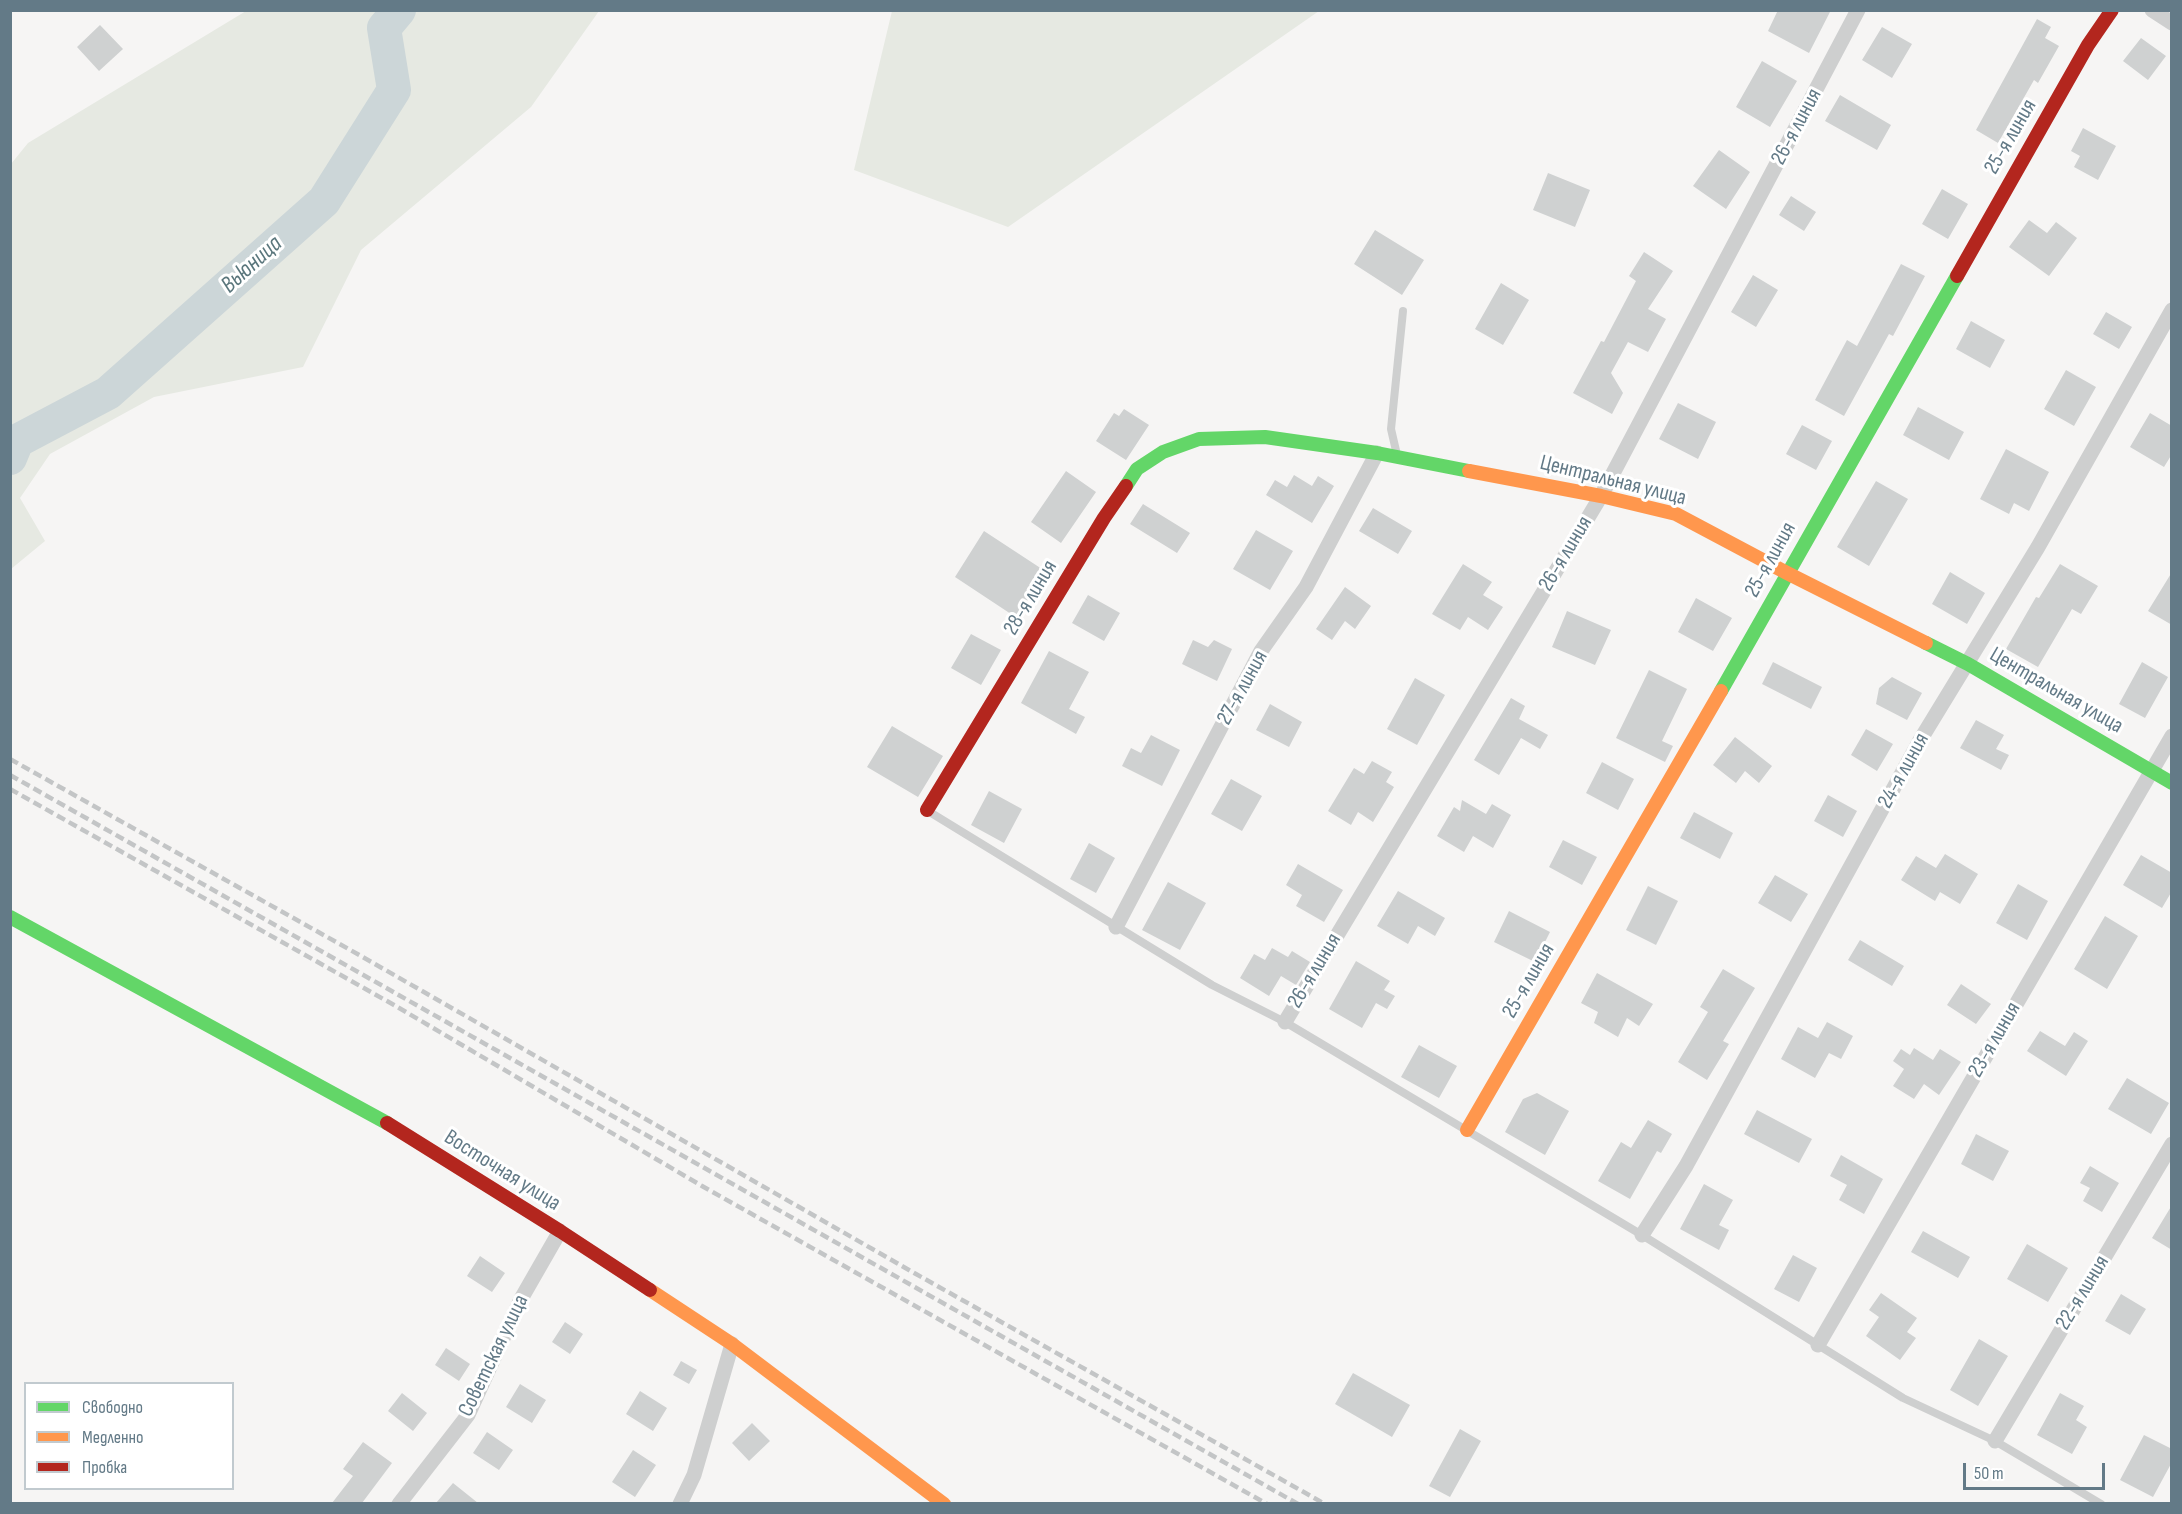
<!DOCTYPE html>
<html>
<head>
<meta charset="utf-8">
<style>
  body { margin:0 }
  #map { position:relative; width:2182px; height:1514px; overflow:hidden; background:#f6f5f4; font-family:"Sofia Sans Condensed",sans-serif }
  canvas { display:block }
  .frame { position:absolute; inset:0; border:12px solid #637a87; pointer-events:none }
  .legend { position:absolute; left:24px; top:1382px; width:210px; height:108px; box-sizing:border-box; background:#fff; border:2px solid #c1cacf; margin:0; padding:8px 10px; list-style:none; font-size:18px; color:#637a87 }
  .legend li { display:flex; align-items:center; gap:12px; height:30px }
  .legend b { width:30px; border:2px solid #c1cacf }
  .scale { position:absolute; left:1963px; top:1463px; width:142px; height:27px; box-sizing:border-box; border:3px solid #637a87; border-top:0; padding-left:8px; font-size:18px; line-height:21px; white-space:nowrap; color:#637a87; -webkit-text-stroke:4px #fff; paint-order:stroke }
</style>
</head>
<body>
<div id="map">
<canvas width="2182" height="1514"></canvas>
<div class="frame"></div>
<ul class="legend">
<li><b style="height:8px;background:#63d668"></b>Свободно</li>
<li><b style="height:8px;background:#ff974d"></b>Медленно</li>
<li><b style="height:8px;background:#b3261e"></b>Пробка</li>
</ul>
<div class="scale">50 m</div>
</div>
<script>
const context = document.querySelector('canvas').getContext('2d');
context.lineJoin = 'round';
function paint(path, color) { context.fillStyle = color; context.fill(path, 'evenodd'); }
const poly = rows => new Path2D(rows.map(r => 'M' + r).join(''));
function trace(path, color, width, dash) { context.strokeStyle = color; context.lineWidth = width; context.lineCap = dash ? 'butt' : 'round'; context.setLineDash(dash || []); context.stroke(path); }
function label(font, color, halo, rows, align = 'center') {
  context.font = font + ' "Sofia Sans Condensed",sans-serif'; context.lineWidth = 6; context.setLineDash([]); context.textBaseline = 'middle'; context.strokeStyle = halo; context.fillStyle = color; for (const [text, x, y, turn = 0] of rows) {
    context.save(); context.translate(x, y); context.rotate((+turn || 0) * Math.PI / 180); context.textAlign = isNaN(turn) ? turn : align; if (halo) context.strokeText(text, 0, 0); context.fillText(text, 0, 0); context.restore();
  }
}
paint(poly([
  [246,11,599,11,531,107,361,250,303,367,154,397,50,454,20,498,45,541,11,569,11,164,28,143],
  [892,11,892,10,1319,11,1008,227,854,170]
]), '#e6e9e2');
trace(poly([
  [10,458,17,441,108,393,324,201,394,90,384,28,399,10]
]), '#ccd6d8', 34);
paint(poly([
  [1778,10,1831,10,1809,53,1768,31],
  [2037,19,2051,27,2045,38,2059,46,2038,83,2034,80,1998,143,1976,130],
  [100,25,123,49,99,71,77,47],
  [1882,27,1912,44,1892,78,1862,60],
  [2141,38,2166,56,2148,80,2123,61],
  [1762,61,1797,81,1770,127,1736,107],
  [1840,95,1891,125,1877,150,1825,121],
  [2083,128,2116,146,2098,180,2074,167,2080,156,2071,151],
  [1719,150,1750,172,1726,209,1693,186],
  [1548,173,1590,190,1575,227,1533,210],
  [1942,189,1968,204,1948,239,1922,224],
  [1791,196,1816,212,1804,231,1779,215],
  [2029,220,2047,233,2056,222,2077,238,2049,276,2009,247],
  [1375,230,1424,260,1402,295,1354,264],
  [1644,252,1673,271,1648,309,1666,319,1648,352,1628,342,1611,373,1623,393,1612,414,1573,393,1601,341,1604,342,1636,281,1629,276],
  [1901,264,1925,276,1893,336,1889,334,1844,416,1815,400,1847,340,1857,346],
  [1753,275,1778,290,1756,327,1731,312],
  [1501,283,1529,300,1503,345,1475,329],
  [2106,312,2132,327,2119,349,2093,334],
  [1971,321,2005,340,1990,368,1956,349],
  [2066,370,2096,387,2074,426,2044,409],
  [1678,403,1716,422,1698,459,1659,439],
  [1918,407,1964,432,1949,460,1903,435],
  [1124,409,1149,425,1126,460,1096,441,1114,413,1119,416],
  [2150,413,2172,426,2172,454,2164,467,2130,447],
  [1802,425,1832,441,1816,470,1786,454],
  [2006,449,2049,472,2029,511,2014,503,2009,514,1980,499],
  [1066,471,1096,492,1061,543,1031,522],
  [1294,475,1312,486,1318,476,1334,486,1312,523,1266,495,1275,480,1287,487],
  [1876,481,1908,499,1869,566,1837,547],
  [1143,504,1190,533,1177,553,1130,524],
  [1373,508,1412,531,1398,554,1359,531],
  [1256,530,1293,551,1270,590,1233,569],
  [984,531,1045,571,1017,618,955,577],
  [1463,564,1492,582,1483,595,1503,607,1488,630,1468,617,1460,630,1432,614],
  [2060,564,2098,586,2081,614,2072,609,2038,667,2006,649,2036,597,2039,598],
  [1950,572,1985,593,1967,624,1932,604],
  [2172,572,2172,625,2148,611],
  [1345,587,1371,606,1355,629,1345,621,1332,640,1316,629],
  [1088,595,1120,613,1104,641,1072,623],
  [1696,598,1732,618,1713,651,1678,632],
  [1567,611,1611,630,1595,665,1552,647],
  [971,634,1001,650,981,685,951,668],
  [1193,640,1208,647,1214,640,1232,649,1217,681,1182,664],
  [1049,651,1089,672,1069,709,1085,717,1076,734,1021,703],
  [1773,662,1822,687,1811,709,1762,684],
  [2142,662,2168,677,2145,718,2119,704],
  [1649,670,1687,689,1662,741,1673,746,1665,762,1616,738],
  [1892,677,1922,693,1907,720,1876,704,1879,688],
  [1415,678,1445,695,1417,745,1387,729],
  [1511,698,1525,706,1519,719,1548,735,1540,749,1521,738,1499,775,1474,760],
  [1270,704,1302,722,1289,747,1256,730],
  [1976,720,2004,735,1996,749,2009,755,2001,770,1960,748],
  [892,726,943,756,918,797,867,767],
  [1866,729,1893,744,1877,771,1851,755],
  [1151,735,1180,750,1162,786,1122,766,1131,748,1141,753],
  [1735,737,1772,766,1759,783,1745,771,1736,783,1713,765],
  [1372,761,1392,772,1386,782,1394,787,1373,822,1358,812,1351,825,1328,811,1354,768,1364,774],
  [1602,762,1634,779,1618,810,1586,793],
  [1231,779,1262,796,1242,831,1211,814],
  [989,791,1022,809,1004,843,971,825],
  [1828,795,1857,811,1843,837,1814,821],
  [1462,800,1486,814,1492,804,1511,815,1493,848,1473,836,1464,852,1437,836,1454,807,1460,811],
  [1694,812,1733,833,1720,859,1680,838],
  [1563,840,1597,857,1582,885,1549,867],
  [1089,843,1115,858,1096,893,1070,879],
  [1945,854,1978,874,1960,904,1940,892,1935,901,1901,880,1916,856,1936,868],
  [2141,855,2172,873,2172,891,2162,908,2123,885],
  [1298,864,1343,890,1324,922,1296,906,1302,895,1286,885],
  [1775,875,1808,894,1791,922,1758,903],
  [1168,882,1206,903,1180,950,1142,930],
  [2018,884,2048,901,2027,940,1996,923],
  [1648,886,1678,901,1656,945,1626,930],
  [1398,891,1445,918,1435,936,1418,926,1408,944,1377,926],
  [1509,911,1550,932,1535,962,1494,942],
  [2105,916,2138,936,2107,989,2074,969],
  [1860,940,1904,966,1892,986,1848,960],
  [1272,948,1288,957,1292,951,1310,962,1296,985,1281,976,1269,996,1240,978,1254,954,1265,960],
  [1356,961,1390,981,1384,990,1395,996,1387,1009,1376,1003,1362,1028,1329,1009],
  [1723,969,1755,988,1723,1041,1729,1044,1707,1080,1678,1062,1708,1012,1700,1007],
  [1597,973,1653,1004,1639,1026,1627,1018,1618,1037,1594,1023,1598,1012,1581,1003],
  [1961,984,1991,1004,1976,1024,1947,1005],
  [1827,1022,1853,1036,1841,1059,1829,1053,1815,1078,1781,1059,1798,1027,1818,1038],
  [2040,1031,2065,1046,2074,1032,2088,1041,2066,1076,2027,1051],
  [1419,1045,1457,1066,1439,1098,1401,1077],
  [1914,1048,1933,1060,1940,1049,1961,1062,1939,1095,1924,1084,1914,1099,1893,1086,1904,1069,1893,1061,1901,1049,1910,1055],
  [2127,1078,2169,1103,2151,1134,2108,1109],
  [1537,1093,1569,1111,1545,1155,1505,1132,1523,1099],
  [1757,1110,1812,1139,1799,1163,1744,1134],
  [1648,1120,1672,1134,1661,1153,1657,1151,1630,1199,1598,1181,1621,1142,1631,1148],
  [1976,1134,2009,1151,1993,1181,1961,1164],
  [1841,1155,1883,1179,1864,1214,1839,1200,1847,1185,1830,1176],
  [2090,1166,2119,1183,2102,1212,2083,1201,2090,1188,2080,1183],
  [1704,1184,1733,1200,1719,1225,1729,1230,1719,1250,1680,1229],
  [2172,1205,2172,1250,2152,1238],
  [1923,1231,1970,1257,1958,1278,1911,1252],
  [2027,1244,2068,1268,2048,1302,2007,1279],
  [1793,1255,1817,1268,1799,1302,1774,1289],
  [480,1256,505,1273,492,1292,467,1276],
  [1881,1293,1917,1318,1907,1332,1916,1338,1900,1360,1866,1336,1879,1317,1869,1310],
  [2121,1294,2146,1309,2130,1335,2105,1321],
  [565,1322,583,1334,570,1354,552,1342],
  [1979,1339,2008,1356,1978,1406,1950,1390],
  [446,1348,470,1364,459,1381,435,1365],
  [681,1361,697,1370,689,1384,673,1375],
  [1353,1373,1410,1405,1392,1437,1335,1404],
  [520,1384,546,1400,532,1423,506,1407],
  [640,1391,667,1408,653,1431,626,1414],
  [402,1393,427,1413,413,1431,388,1411],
  [2060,1393,2084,1406,2076,1420,2087,1427,2072,1454,2037,1435],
  [752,1423,770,1441,749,1461,732,1443],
  [1460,1429,1481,1441,1450,1497,1429,1486],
  [487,1432,513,1450,499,1470,473,1453],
  [2144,1435,2172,1449,2172,1462,2153,1497,2120,1480],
  [363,1442,392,1463,362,1503,332,1503,353,1476,343,1469],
  [633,1450,656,1465,635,1497,612,1482],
  [453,1483,478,1503,436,1503]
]), '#cfd1d1');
trace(poly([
  [1397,455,1391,429,1403,311],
  [928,811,1212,985,1285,1022,1642,1235,1903,1398,1995,1441,2101,1504]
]), '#cecfcf', 8);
trace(poly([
  [2152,10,2172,23],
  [1116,927,1261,651,1306,587,1377,453],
  [1285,1022,1601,496,1858,10],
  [1642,1235,1686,1166,1919,742,2038,547,2172,310],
  [1818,1345,2172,736],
  [1995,1441,2172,1144],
  [399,1504,468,1415,521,1299,560,1231],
  [680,1504,694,1475,732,1344]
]), '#cecfcf', 15);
trace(poly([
  [1126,486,1137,469,1163,452,1199,439,1265,437,1377,453,1469,471],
  [1926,643,1968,664,2172,783],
  [1721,691,1957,276],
  [10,917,387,1123]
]), '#63d668', 14);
trace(poly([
  [1469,471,1601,496,1676,514,1787,573,1926,643],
  [1467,1130,1721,691],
  [650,1290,732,1344,944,1504]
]), '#ff974d', 14);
trace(poly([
  [1957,276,2088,45,2112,10],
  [927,810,1104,518,1126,486],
  [387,1123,560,1231,650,1290]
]), '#b3261e', 14);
trace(poly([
  [10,759,361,956,916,1274,1325,1504],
  [10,775,1298,1504],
  [10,789,394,1005,702,1186,1267,1504]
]), '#c3c5c6', 4.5, [9, 4.5]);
label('22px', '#637a87', '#fff', [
  ["26-я линия",1797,127,-62],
  ["25-я линия",2011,137,-60],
  ["Центральная улица",1613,481,14],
  ["26-я линия",1566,554,-59],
  ["25-я линия",1771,560,-61],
  ["28-я линия",1031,598,-59],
  ["27-я линия",1243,688,-61],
  ["Центральная улица",2056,691,30],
  ["24-я линия",1904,771,-61],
  ["26-я линия",1315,971,-59],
  ["25-я линия",1529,981,-60],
  ["23-я линия",1995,1040,-60],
  ["Восточная улица",502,1171,32],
  ["22-я линия",2083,1293,-59],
  ["Советская улица",494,1356,-64]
]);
label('italic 24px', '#5a767c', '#fff', [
  ["Вьюница",252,265,-42]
]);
</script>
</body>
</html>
